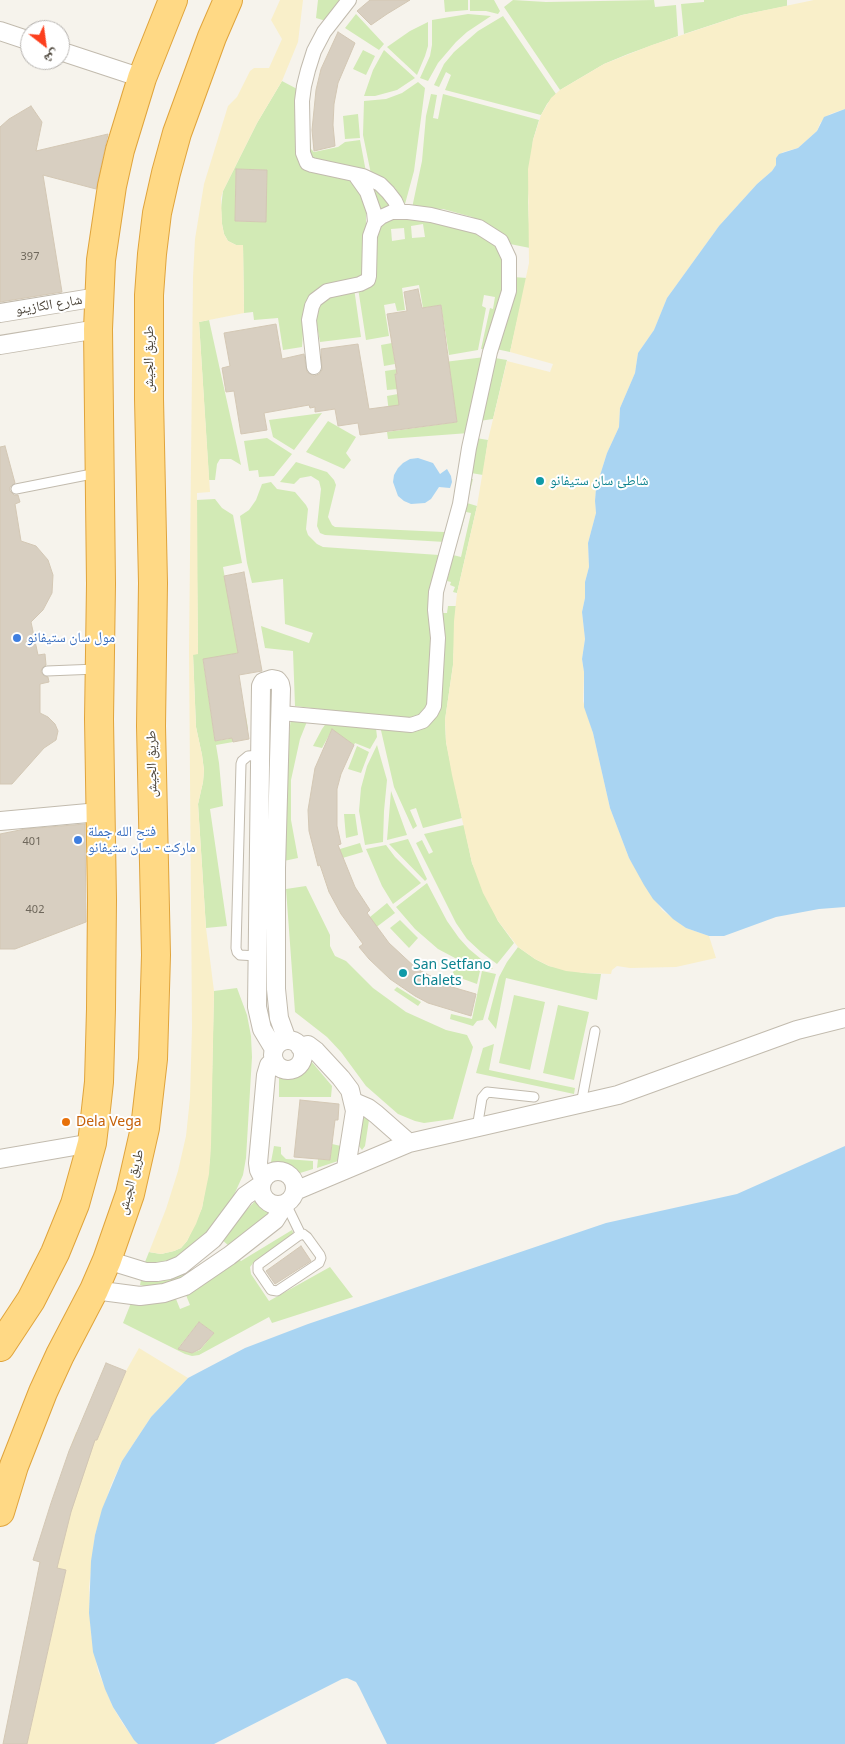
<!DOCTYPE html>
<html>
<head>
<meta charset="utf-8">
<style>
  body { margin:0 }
  #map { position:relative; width:845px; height:1744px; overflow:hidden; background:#f6f3ec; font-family:"Noto Sans","Noto Naskh Arabic",sans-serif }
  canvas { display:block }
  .north { position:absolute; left:20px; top:20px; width:50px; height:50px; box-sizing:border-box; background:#fff; border:1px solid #b7b4b0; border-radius:50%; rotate:150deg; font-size:14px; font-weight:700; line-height:20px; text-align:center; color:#4b4439 }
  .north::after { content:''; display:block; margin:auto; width:18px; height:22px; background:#fc3f1d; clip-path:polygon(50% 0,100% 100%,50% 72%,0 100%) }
</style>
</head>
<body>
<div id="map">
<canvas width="845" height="1744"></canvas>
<div class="north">ش</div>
</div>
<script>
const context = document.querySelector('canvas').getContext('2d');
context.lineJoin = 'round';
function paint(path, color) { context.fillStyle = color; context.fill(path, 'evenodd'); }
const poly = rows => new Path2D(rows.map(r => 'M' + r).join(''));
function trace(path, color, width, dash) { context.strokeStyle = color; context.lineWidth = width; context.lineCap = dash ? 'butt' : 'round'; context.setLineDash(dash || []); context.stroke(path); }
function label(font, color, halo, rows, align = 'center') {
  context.font = font + ' "Noto Sans","Noto Naskh Arabic",sans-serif'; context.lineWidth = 4; context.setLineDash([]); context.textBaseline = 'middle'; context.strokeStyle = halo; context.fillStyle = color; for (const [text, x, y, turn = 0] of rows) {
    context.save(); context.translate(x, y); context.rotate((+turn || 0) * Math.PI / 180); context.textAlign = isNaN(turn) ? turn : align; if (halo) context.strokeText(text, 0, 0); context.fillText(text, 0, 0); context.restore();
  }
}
paint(poly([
  [318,0,342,0,326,21,316,18],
  [444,0,468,0,468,10,445,12],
  [470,0,494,0,500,11,498,14,486,11,470,11],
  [513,0,546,2,654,0,655,7,676,5,678,36,628,54,604,64,560,90,504,7],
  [704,0,787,0,787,6,742,15,684,34,681,4,704,2],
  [356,14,384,44,379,50,345,28],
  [468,14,491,16,467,32,456,42,438,63,428,81,420,78,430,56,432,45,432,20],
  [503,16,556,94,547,104,541,115,445,90,451,75,446,72,439,87,434,85,444,64,454,52,478,31],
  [428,22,428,46,425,56,417,75,387,47,410,31],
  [363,50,375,56,366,75,353,69],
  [384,50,415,78,397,90,375,96,364,96,373,70],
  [282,81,299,90,298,154,353,180,366,202,366,269,362,277,308,298,305,304,302,347,283,350,278,318,254,320,253,312,244,313,243,245,236,245,228,241,224,234,222,224,221,208,223,191,257,123],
  [236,169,267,170,265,222,235,221],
  [418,82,425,88,414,171,405,204,395,188,380,177,371,174,363,135,364,101,386,99,402,93],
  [431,94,437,95,433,118,438,119,443,94,539,120,533,140,528,201,530,248,510,244,499,232,472,217,443,209,412,208,422,161,426,116],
  [358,114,360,138,345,139,343,116],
  [309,125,311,149,314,152,338,147,345,142,360,140,366,172,311,162,306,126],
  [374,185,389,202,390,209,378,213,371,191],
  [392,218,423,219,484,234,503,252,504,283,487,349,481,349,490,308,493,309,495,297,484,295,482,306,486,308,478,350,449,355,441,305,423,308,419,285,402,288,405,310,397,311,395,303,384,305,389,336,366,340,358,288,363,287,375,230],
  [423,224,425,237,412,238,411,226],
  [404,228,405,239,392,241,391,229],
  [513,277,527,278,510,352,496,349],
  [354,288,361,337,320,342,316,320,317,306,329,297],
  [209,320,241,465,231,459,220,459,217,464,215,480,209,480,199,322],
  [392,343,395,364,384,366,381,345],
  [485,357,469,433,388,439,387,432,457,422,449,366,428,364],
  [495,358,507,360,493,419,479,421],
  [425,365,425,369,395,374,398,389,387,390,385,371],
  [398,394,402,419,390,421,387,396],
  [322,413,294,450,273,437,269,420],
  [328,421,356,437,346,453,351,460,344,469,306,452],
  [267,438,292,454,274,476,259,477,258,470,249,471,244,441],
  [476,438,488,440,483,475,471,473],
  [296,462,327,472,334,480,336,485,328,517,332,525,335,527,444,532,447,534,445,542,325,535,320,533,317,526,321,489,319,481,311,476,300,478,294,484,280,482],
  [470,479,473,479,467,503,477,506,457,593,453,592,455,587,450,585,451,582,447,581,453,555,461,557,471,513,466,512,460,535,457,534],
  [271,482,277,489,295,492,306,505,308,509,306,529,308,535,317,544,323,547,439,555,428,708,426,713,409,720,295,706,293,651,265,648,261,626,309,643,313,633,285,624,283,579,252,583,247,563,240,516,249,510,256,500,262,484],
  [215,499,222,508,233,515,242,563,223,567,238,653,203,660,215,741,229,739,226,720,246,717,248,729,232,732,233,742,216,745,219,763,223,806,210,809,227,926,206,928,198,804,203,782,204,770,202,755,196,727,193,654,198,653,196,500],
  [448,606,456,606,453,665,445,720,446,742,462,818,423,828,416,808,410,810,417,826,413,829,394,787,380,726,427,723,441,613,447,613],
  [291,718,308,719,300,739,291,780,291,820,298,858,279,862,286,758],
  [327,722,376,728,377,737,370,749,355,743,354,745,332,730,322,748,313,746,322,729],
  [377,745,387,780,384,811,383,842,365,845,359,811,361,788,367,766],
  [357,746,369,752,361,773,348,769],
  [391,791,407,835,387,840],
  [344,814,355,814,358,835,346,838],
  [464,825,472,863,498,921,514,943,497,964,481,952,467,939,456,923,416,843,422,840,429,854,433,852,424,834],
  [408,839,427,879,425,881,389,844],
  [360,843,363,852,322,864,320,855],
  [386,845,395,857,421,883,393,904,382,886,366,849],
  [427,883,447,921,459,938,469,949,493,969,485,969,455,958,438,949,415,929,396,907],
  [306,886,330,935,330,946,335,956,346,961,373,988,406,1012,446,1030,467,1035,473,1047,453,1119,424,1123,415,1121,398,1114,366,1086,341,1052,327,1037,295,1012,286,889],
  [387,903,395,913,366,935,359,926],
  [400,920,418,938,409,948,390,928],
  [518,947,535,959,549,966,584,973,601,974,597,1000,506,978,496,1029,488,1019,499,977,507,962],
  [457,963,480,971,477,984,452,975],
  [482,971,496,974,483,1020,477,1021,473,1026,450,1019,451,1014,472,1019],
  [397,987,421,1002,418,1006,394,990],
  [237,988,247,1015,251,1036,252,1057,246,1158,243,1175,229,1206,196,1248,176,1259,155,1263,145,1262,149,1252,161,1254,174,1251,181,1248,187,1241,202,1208,210,1160,214,991],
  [514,995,545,1002,530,1070,499,1063],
  [558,1005,589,1012,574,1080,543,1073],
  [494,1044,489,1070,575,1088,574,1094,476,1073,483,1048],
  [311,1061,332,1086,331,1097,279,1097,279,1076,288,1076,299,1073],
  [364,1117,367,1117,369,1120,365,1146,362,1150,359,1146,362,1119],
  [332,1144,341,1146,341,1160,317,1168,318,1159,330,1160],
  [274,1146,281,1147,281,1154,286,1159,313,1161,313,1169,300,1173,295,1173,288,1164,282,1163,276,1166,273,1165,271,1162],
  [257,1199,263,1206,271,1211,229,1246,220,1238],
  [292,1230,294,1235,254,1262,250,1267,251,1274,269,1301,330,1267,353,1297,272,1323,269,1317,199,1355,192,1356,185,1354,123,1323,131,1303,197,1288,212,1279,238,1258,241,1261],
  [186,1295,190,1305,180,1309,176,1299],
  [199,1322,214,1333,200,1350,192,1353,179,1347],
  [190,1269,193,1273,192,1275,156,1286,144,1286,140,1285,141,1280]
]), '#d2eab5');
paint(poly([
  [280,0,303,0,298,42,282,81,257,123,223,191,221,198,222,224,224,234,228,241,236,245,243,245,244,313,199,322,210,492,197,493,198,654,193,655,196,727,202,755,204,771,203,782,198,804,206,928,214,991,211,1145,209,1174,202,1208,196,1224,187,1241,181,1248,174,1251,161,1254,149,1252,166,1209,178,1171,186,1136,190,1098,192,1028,189,650,193,277,195,239,204,184,228,106,237,97,250,71,254,68,269,68,282,39,271,20],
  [814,0,845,0,845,109,830,114,820,123,817,131,798,148,783,152,776,158,776,165,772,171,757,184,719,226,667,298,654,330,638,353,635,373,620,408,619,427,607,453,596,488,595,501,596,513,588,543,589,567,585,582,585,598,582,612,585,639,582,659,584,672,583,701,593,733,610,808,629,858,662,910,686,928,709,936,716,958,676,967,630,968,617,966,612,970,611,974,584,973,566,971,549,966,535,959,518,947,498,921,483,893,472,863,452,775,446,742,445,720,453,665,454,621,457,593,477,506,488,440,507,361,550,372,553,364,510,352,529,263,528,169,533,140,541,115,551,98,560,90,604,64,652,45,742,15],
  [139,1348,188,1378,151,1417,122,1461,111,1485,95,1535,89,1587,91,1633,98,1671,113,1707,123,1724,138,1744,27,1744,66,1571,57,1568,69,1451,76,1432,97,1440,126,1371]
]), '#f9efc9');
paint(poly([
  [845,109,845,907,819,909,776,917,724,936,709,936,686,928,673,919,653,899,644,885,629,858,610,808,593,733,584,707,584,672,582,659,585,639,582,612,585,598,585,582,589,567,588,543,596,513,595,501,596,488,607,453,619,427,620,408,635,373,638,353,654,330,667,298,719,226,757,184,772,171,776,165,776,158,779,154,798,148,817,131,824,117],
  [418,458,433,463,440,474,447,469,451,476,452,482,450,488,439,487,431,499,425,503,411,504,404,501,398,496,393,482,394,475,398,468,403,463,410,459],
  [845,1146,845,1744,387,1744,359,1687,356,1682,347,1678,342,1679,214,1744,138,1744,134,1740,113,1707,105,1689,93,1652,89,1613,91,1561,95,1535,102,1509,122,1461,151,1417,188,1378,245,1348,308,1324,606,1223,737,1194]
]), '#a9d4f2');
const building = poly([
  [370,0,410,0,387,14,371,25,357,11,370,0],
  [338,32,355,43,338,83,334,104,333,125,335,146,314,151,312,130,316,90,321,69,338,32],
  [31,106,42,122,36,151,108,134,96,189,43,175,62,292,0,302,0,127,9,119,31,106],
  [236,169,267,170,266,222,235,221,236,169],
  [418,289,422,308,441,305,457,422,360,435,358,423,338,426,335,409,315,412,315,407,310,408,309,405,264,413,267,430,241,434,234,391,226,392,222,368,230,366,224,333,276,324,282,359,304,354,307,372,314,376,319,374,322,370,321,349,358,344,369,409,399,405,395,374,397,374,387,314,407,311,404,292,418,289],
  [5,446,15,483,10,487,10,491,14,495,18,495,20,502,15,504,21,541,36,546,48,560,53,575,52,593,43,610,31,622,38,655,45,654,46,665,42,668,41,672,44,676,48,677,49,682,40,684,40,713,48,717,55,724,58,731,56,740,44,748,12,784,0,784,0,447,5,446],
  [244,572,262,671,239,675,249,739,233,742,232,738,215,741,203,659,238,653,224,576,244,572],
  [332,729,354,745,341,774,337,789,337,826,341,844,338,845,355,887,370,910,367,913,389,943,417,969,452,987,476,994,471,1016,428,1003,415,996,390,979,369,959,359,947,363,944,341,914,329,892,320,865,318,866,309,831,308,810,315,768,332,729],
  [85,824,86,922,15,949,0,949,0,834,25,829,85,824],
  [300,1100,339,1104,338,1120,335,1120,330,1160,294,1157,300,1100],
  [301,1246,311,1261,275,1284,266,1271,301,1246],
  [199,1322,214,1333,200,1349,192,1353,178,1349,199,1322],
  [106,1363,126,1371,97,1440,95,1440,71,1512,57,1568,66,1570,27,1744,3,1744,40,1562,33,1560,51,1503,69,1451,106,1363]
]);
paint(building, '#d8cfc1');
trace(building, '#d3c7b4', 1);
const service = poly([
  [16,489,97,473],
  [47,671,97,669],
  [257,956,240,955,237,952,236,948,241,764,242,761,248,756,260,755],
  [581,1104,595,1031],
  [477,1128,482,1098,487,1092,534,1097],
  [286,1204,301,1235],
  [303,1234,307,1237,320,1255,321,1258,319,1263,277,1291,271,1290,258,1271,258,1265,298,1236,303,1234]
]);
const pedestrian = poly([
  [349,0,324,32,314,51,308,70,304,86,302,101,303,153,307,163,312,165,363,176,380,184,388,192,395,201,400,212],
  [355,175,367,192,374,212,375,222],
  [281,713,411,725,423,721,431,712,434,706,438,638,435,610,436,592,460,504,469,448,490,352,509,291,509,258,501,241,479,227,431,215,408,212,392,212,381,217,375,222,370,236,369,276,368,280,360,284,327,291,315,300,312,306,309,320,314,367]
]);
const minor = poly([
  [0,31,30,41],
  [60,51,142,78],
  [0,313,98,297],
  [0,345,98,329],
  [0,821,99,812],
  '273 1055a15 15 0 1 1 30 0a15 15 0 1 1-30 0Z',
  [300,1047,308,1045,316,1051,341,1078,350,1090,355,1111,346,1168],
  [274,1049,262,1029,257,1007,261,686,263,682,272,679,277,680,280,684,281,689,276,868,276,989,279,1018,287,1040],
  [354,1102,368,1108,376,1114,409,1143],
  [0,1159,92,1143],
  '261 1188a17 17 0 1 1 34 0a17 17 0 1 1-34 0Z',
  [263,1178,259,1170,258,1163,266,1075,269,1065,274,1060],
  [295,1191,409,1143,618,1095,797,1030,845,1018],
  [107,1260,146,1272,157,1272,169,1270,181,1265,213,1239,245,1196,261,1185],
  [94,1290,140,1296,164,1293,185,1286,229,1256,275,1220,280,1212,281,1206]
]);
const trunk = poly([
  [0,1347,31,1300,55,1253,75,1204,92,1143,95,1118,99,1082,101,1009,102,900,99,719,101,584,98,329,101,260,112,186,120,150,142,78,173,0],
  [0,1512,14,1466,43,1392,60,1355,94,1290,107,1260,130,1194,145,1128,153,1059,156,955,151,726,153,583,149,399,149,295,152,254,157,213,166,173,177,133,212,37,228,0]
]);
trace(service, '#c2bbae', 11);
trace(pedestrian, '#c2bbae', 16);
trace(minor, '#c2bbae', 20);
trace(trunk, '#e0a43c', 30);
trace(service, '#fff', 9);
trace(pedestrian, '#fff', 14);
trace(minor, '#fff', 18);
trace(trunk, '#ffd985', 28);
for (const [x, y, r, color] of [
  [540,481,5,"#0f9aa8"],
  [17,638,5,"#3f7fe0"],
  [78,840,5,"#3f7fe0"],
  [403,973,5,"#0f9aa8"],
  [66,1122,5,"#e8710a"]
]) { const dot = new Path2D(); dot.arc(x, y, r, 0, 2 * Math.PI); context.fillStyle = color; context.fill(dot); trace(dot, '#fff', 2); }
label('11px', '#6e675b', null, [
  ["397",30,257],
  ["401",32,842],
  ["402",35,910]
]);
label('14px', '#4b4439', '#fff', [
  ["شارع الكازينو",49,305,-9],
  ["طريق الجيش",149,359,-90],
  ["طريق الجيش",152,764,-91],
  ["طريق الجيش",131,1182,-75]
]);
label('14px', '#0d838f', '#fff', [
  ["شاطئ سان ستيفانو",550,481],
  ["San Setfano",413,965],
  ["Chalets",413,981]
], 'left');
label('14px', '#366cbe', '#fff', [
  ["مول سان ستيفانو",27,638],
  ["فتح الله جملة",88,832],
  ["ماركت - سان ستيفانو",88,848]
], 'left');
label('14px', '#c56008', '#fff', [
  ["Dela Vega",76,1122]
], 'left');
</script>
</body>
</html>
